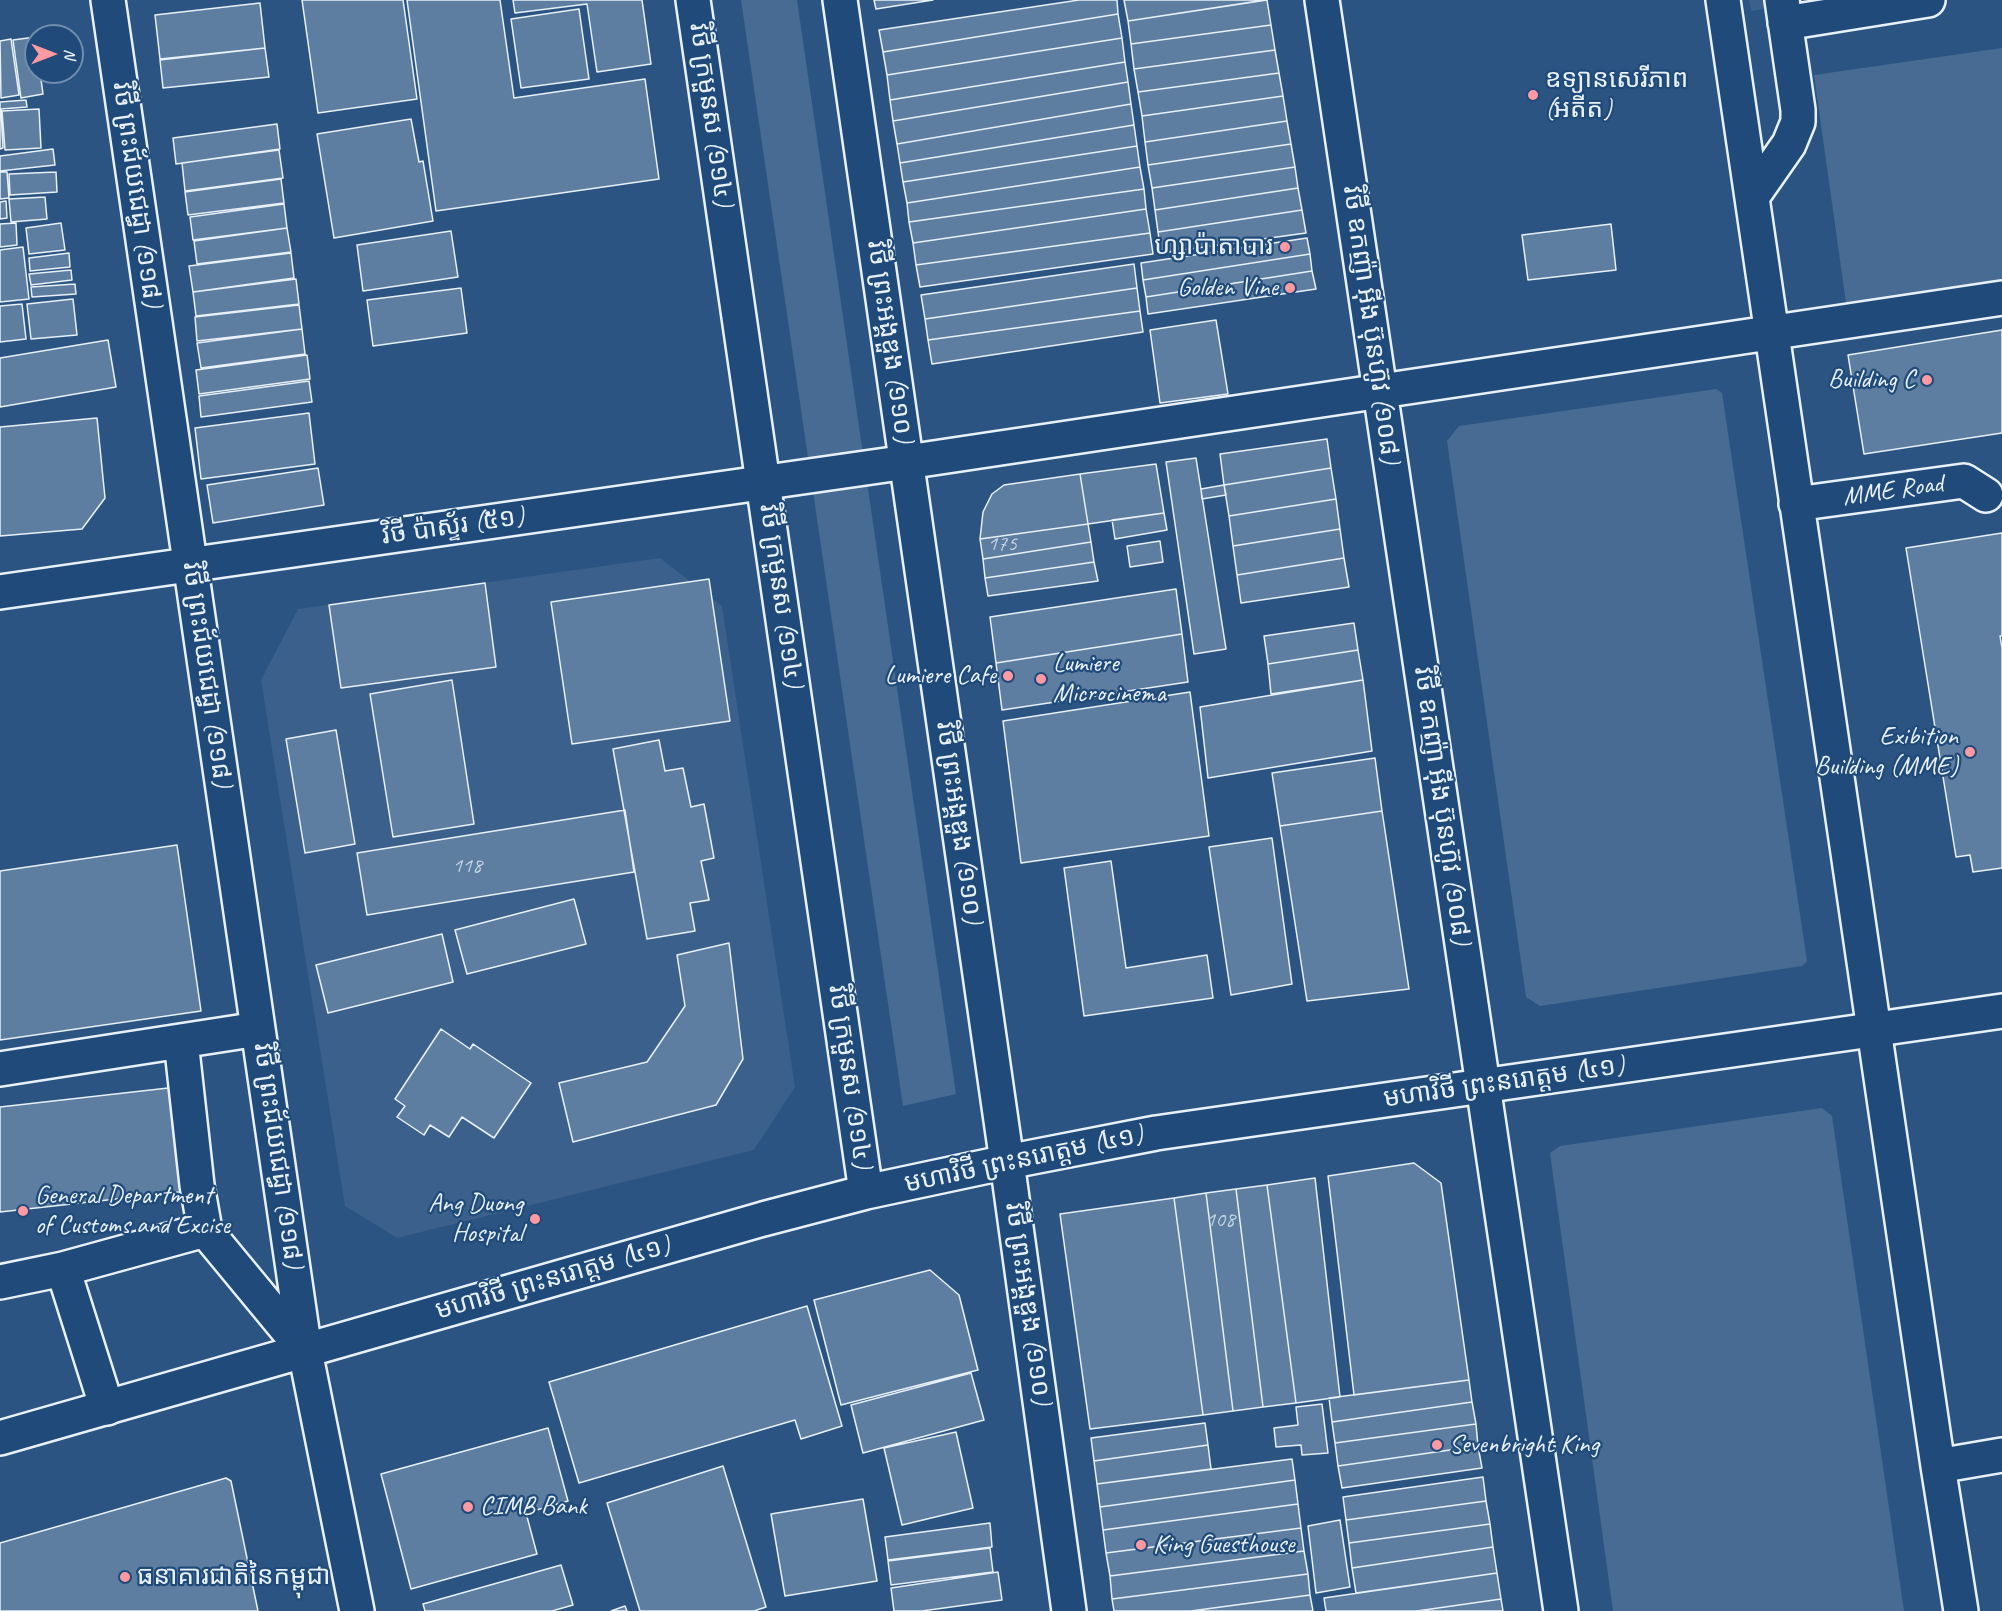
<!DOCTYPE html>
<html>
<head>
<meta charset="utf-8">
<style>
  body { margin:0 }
  #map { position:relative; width:2002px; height:1611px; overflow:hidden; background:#2b5482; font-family:Caveat,sans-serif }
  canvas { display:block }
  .north { position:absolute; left:24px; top:24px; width:60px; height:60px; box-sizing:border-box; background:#1f4a7a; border:2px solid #6f8dac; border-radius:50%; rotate:90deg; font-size:16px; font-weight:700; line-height:24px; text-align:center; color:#e8f1f8 }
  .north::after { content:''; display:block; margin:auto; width:21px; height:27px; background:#ff9aa2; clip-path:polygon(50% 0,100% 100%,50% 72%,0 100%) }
</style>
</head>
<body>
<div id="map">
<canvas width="2002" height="1611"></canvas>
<div class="north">N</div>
</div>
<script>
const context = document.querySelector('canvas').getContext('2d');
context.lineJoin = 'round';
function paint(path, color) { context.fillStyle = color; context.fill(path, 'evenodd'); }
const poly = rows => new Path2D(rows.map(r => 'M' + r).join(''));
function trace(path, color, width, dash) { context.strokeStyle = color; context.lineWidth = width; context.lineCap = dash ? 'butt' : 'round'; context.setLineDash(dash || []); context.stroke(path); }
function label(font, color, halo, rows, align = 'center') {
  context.font = font + ' Caveat,"Noto Sans Khmer",sans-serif'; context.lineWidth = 4.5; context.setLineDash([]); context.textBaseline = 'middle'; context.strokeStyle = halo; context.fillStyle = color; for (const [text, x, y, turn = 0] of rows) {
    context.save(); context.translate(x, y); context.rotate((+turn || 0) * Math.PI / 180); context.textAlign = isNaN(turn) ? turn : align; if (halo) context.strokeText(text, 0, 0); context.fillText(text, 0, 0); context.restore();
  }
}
paint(poly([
  [1749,0,1818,0,1751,11],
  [660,558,722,606,795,1087,754,1150,397,1238,345,1206,261,680,298,609]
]), '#3a608b');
paint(poly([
  [741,0,797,0,956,1094,903,1106],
  [2002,48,2002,281,1846,303,1814,75],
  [1716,389,1722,393,1807,961,1802,966,1540,1006,1526,997,1447,441,1459,426],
  [1822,1108,1832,1116,1904,1611,1613,1611,1550,1153,1560,1146]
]), '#476b93');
const building = poly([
  [302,0,403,0,417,99,318,113,302,0],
  [407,0,500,0,514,98,645,79,659,179,436,211,407,0],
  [513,0,642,0,651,64,597,72,587,4,515,13,513,0],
  [874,0,933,0,876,9,874,0],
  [1079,0,1117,0,1118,14,883,52,879,30,1079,0],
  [1124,0,1265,0,1128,21,1124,0],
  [1267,0,1271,25,1131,44,1128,21,1267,0],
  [260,3,265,48,160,59,155,15,260,3],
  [579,9,589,79,521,88,511,19,579,9],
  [1118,14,1122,38,887,75,883,52,1118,14],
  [1271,25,1275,50,1134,69,1131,44,1271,25],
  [35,37,36,72,40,72,43,94,21,98,13,40,35,37],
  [1122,38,1125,62,890,100,887,75,1122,38],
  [11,39,19,95,1,98,0,41,11,39],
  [265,48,269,77,163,88,160,60,265,48],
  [1275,50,1279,73,1138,92,1134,69,1275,50],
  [1125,62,1128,82,893,121,890,100,1125,62],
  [1279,73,1283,96,1142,116,1138,92,1279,73],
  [1128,82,1131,104,897,144,893,121,1128,82],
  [1283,96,1287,121,1145,142,1142,116,1283,96],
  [26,100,27,107,1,109,3,148,0,149,0,102,26,100],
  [1131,104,1134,125,900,163,897,144,1131,104],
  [39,109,41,148,5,150,2,111,39,109],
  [411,119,419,162,423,161,433,221,334,238,317,134,411,119],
  [1287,121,1291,144,1148,165,1145,142,1287,121],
  [277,124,280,149,176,164,173,138,277,124],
  [1134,125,1137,146,903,182,900,163,1134,125],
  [1291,144,1295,167,1152,188,1148,165,1291,144],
  [1137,146,1140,167,907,203,903,182,1137,146],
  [53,149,55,165,0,171,0,156,53,149],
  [279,150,283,178,185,191,182,163,279,150],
  [1140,167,1144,189,909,222,907,203,1140,167],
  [1295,167,1298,188,1155,210,1152,188,1295,167],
  [0,172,7,172,9,198,0,199,0,172],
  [56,172,57,192,10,195,9,174,56,172],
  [281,179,284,203,188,215,185,192,281,179],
  [1298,188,1302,210,1158,232,1155,210,1298,188],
  [1144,189,1146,209,913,243,909,222,1144,189],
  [45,197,47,219,11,222,9,199,45,197],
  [6,201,7,218,0,219,0,202,6,201],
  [284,204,287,228,193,240,190,217,284,204],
  [1146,209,1150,233,916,265,913,243,1146,209],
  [1302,210,1306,233,1161,253,1158,232,1302,210],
  [16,223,17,245,0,247,0,224,16,223],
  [61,223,65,250,29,254,26,228,61,223],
  [1611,224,1616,270,1528,280,1522,235,1611,224],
  [287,228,291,252,197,264,194,241,287,228],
  [451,231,458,277,363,291,357,245,451,231],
  [1150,233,1153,254,920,287,916,265,1150,233],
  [1307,238,1310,254,1143,280,1141,263,1307,238],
  [23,247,29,299,0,302,0,250,23,247],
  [69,253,70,267,30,271,29,258,69,253],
  [291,253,294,278,193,292,189,266,291,253],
  [1310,254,1312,271,1146,297,1143,280,1310,254],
  [1134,264,1137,288,925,319,921,295,1134,264],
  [71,270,72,280,31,285,29,274,71,270],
  [1312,271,1316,289,1148,314,1146,297,1312,271],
  [296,279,299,304,196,316,193,292,296,279],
  [75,284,76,294,32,297,31,287,75,284],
  [461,288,467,333,373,346,367,300,461,288],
  [1137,288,1140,311,928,340,925,319,1137,288],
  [73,299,77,335,31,339,27,304,73,299],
  [22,304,26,339,0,342,0,306,22,304],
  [299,305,302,329,197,341,195,317,299,305],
  [1140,311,1143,332,932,364,928,340,1140,311],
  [1216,320,1228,394,1160,403,1150,330,1216,320],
  [302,329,305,354,201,368,197,343,302,329],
  [2002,330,2002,433,1864,454,1848,355,2002,330],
  [108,340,116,387,0,407,0,358,108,340],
  [307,355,310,379,199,394,196,370,307,355],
  [309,381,312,402,201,417,199,396,309,381],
  [309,413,315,464,201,479,195,428,309,413],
  [97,418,105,498,82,529,0,536,0,427,97,418],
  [1327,439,1331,468,1224,485,1220,454,1327,439],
  [1196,458,1226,649,1194,654,1166,462,1196,458],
  [1156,464,1164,513,1088,524,1080,474,1156,464],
  [318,468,324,505,213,523,207,485,318,468],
  [1331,468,1336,499,1229,516,1224,485,1331,468],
  [1080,474,1088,524,980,539,983,512,992,494,1004,485,1080,474],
  [1224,485,1226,495,1202,499,1201,489,1224,485],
  [1336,499,1340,529,1233,546,1229,516,1336,499],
  [1164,513,1167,530,1115,539,1112,520,1164,513],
  [1088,524,1091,542,983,559,980,539,1088,524],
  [1340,529,1344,558,1237,575,1233,546,1340,529],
  [2002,533,2002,636,2000,636,2002,648,2002,868,1973,872,1970,855,1956,857,1906,548,2002,533],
  [1160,541,1163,562,1130,567,1127,546,1160,541],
  [1091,542,1094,562,985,578,983,559,1091,542],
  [1344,558,1349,587,1241,603,1237,575,1344,558],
  [1094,562,1098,581,988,596,985,578,1094,562],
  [709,579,730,721,572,744,551,602,709,579],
  [485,583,496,667,341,688,329,605,485,583],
  [1176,589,1182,634,996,663,990,617,1176,589],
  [1354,623,1358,650,1268,664,1264,636,1354,623],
  [1182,634,1188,682,1002,710,996,663,1182,634],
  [1358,650,1363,680,1271,694,1268,664,1358,650],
  [452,680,474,824,393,837,370,694,452,680],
  [1363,680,1372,751,1208,778,1200,707,1363,680],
  [1190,692,1209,836,1021,863,1003,721,1190,692],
  [336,730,355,844,305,853,286,739,336,730],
  [659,740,665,771,683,768,691,807,704,804,714,858,701,861,709,900,690,903,695,931,647,939,613,749,659,740],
  [1375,758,1382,811,1280,826,1272,773,1375,758],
  [625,810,634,872,367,915,357,853,625,810],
  [1382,811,1409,989,1307,1001,1280,826,1382,811],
  [1272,838,1292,984,1231,995,1209,847,1272,838],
  [177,845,201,1011,0,1040,0,871,177,845],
  [1111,861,1126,968,1207,955,1213,998,1084,1016,1064,868,1111,861],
  [574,899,586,944,467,974,455,930,574,899],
  [442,934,453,982,328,1013,316,965,442,934],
  [729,943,743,1059,716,1105,573,1142,559,1083,647,1062,685,1006,677,955,729,943],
  [441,1029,470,1049,473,1044,531,1083,494,1138,462,1117,449,1137,430,1125,424,1135,397,1117,405,1106,395,1099,441,1029],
  [177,1087,188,1191,0,1212,0,1107,177,1087],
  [1414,1163,1441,1183,1469,1380,1354,1395,1328,1176,1414,1163],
  [1315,1178,1340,1397,1296,1403,1267,1185,1315,1178],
  [1267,1185,1296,1403,1263,1407,1236,1189,1267,1185],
  [1236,1189,1263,1407,1233,1411,1206,1193,1236,1189],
  [1206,1193,1233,1411,1203,1415,1174,1198,1206,1193],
  [1174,1198,1203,1415,1090,1429,1060,1214,1174,1198],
  [930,1270,959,1295,978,1370,841,1405,814,1300,930,1270],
  [807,1306,842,1426,801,1439,795,1420,579,1483,549,1382,807,1306],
  [971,1373,984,1420,863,1453,851,1405,971,1373],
  [1469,1380,1472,1402,1332,1422,1329,1398,1469,1380],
  [1472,1402,1476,1424,1335,1443,1332,1422,1472,1402],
  [1322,1404,1328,1453,1302,1455,1301,1445,1276,1447,1274,1428,1298,1425,1296,1407,1322,1404],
  [1205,1423,1208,1445,1094,1461,1091,1438,1205,1423],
  [1476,1424,1478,1446,1338,1466,1335,1443,1476,1424],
  [548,1428,568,1501,526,1513,537,1554,411,1589,381,1474,548,1428],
  [956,1432,973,1508,902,1525,884,1448,956,1432],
  [1208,1445,1211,1469,1097,1484,1094,1461,1208,1445],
  [1478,1446,1482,1468,1342,1488,1338,1466,1478,1446],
  [1292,1459,1295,1480,1100,1507,1097,1484,1292,1459],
  [723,1466,766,1607,754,1611,640,1611,607,1503,723,1466],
  [1483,1477,1486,1501,1346,1520,1343,1497,1483,1477],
  [226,1478,231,1481,258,1611,0,1611,0,1543,226,1478],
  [1295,1480,1298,1504,1103,1530,1100,1507,1295,1480],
  [863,1499,877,1581,785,1596,771,1514,863,1499],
  [1486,1501,1490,1524,1349,1543,1346,1520,1486,1501],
  [1298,1504,1301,1528,1106,1553,1103,1530,1298,1504],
  [1340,1520,1350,1587,1316,1593,1308,1526,1340,1520],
  [990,1523,992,1547,888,1560,885,1537,990,1523],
  [1490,1524,1493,1547,1352,1568,1349,1543,1490,1524],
  [1301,1528,1304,1551,1110,1576,1106,1553,1301,1528],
  [1493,1547,1497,1573,1356,1593,1352,1568,1493,1547],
  [990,1548,993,1572,891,1585,888,1561,990,1548],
  [1304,1551,1308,1574,1112,1599,1110,1576,1304,1551],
  [561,1565,573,1605,552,1611,425,1611,423,1604,561,1565],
  [998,1572,1002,1600,922,1611,894,1611,891,1588,998,1572],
  [1497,1573,1501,1599,1417,1611,1326,1611,1324,1598,1497,1573],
  [1308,1574,1310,1595,1191,1611,1114,1611,1112,1599,1308,1574],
  [1310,1595,1313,1611,1191,1611,1310,1595],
  [1501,1599,1503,1611,1417,1611,1501,1599],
  [625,1606,627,1611,611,1611,625,1606]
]);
paint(building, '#5d7da1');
trace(building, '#e8f1f8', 1.5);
const minor = poly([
  [108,0,305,1351,357,1611],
  [1322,0,1561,1611],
  [1723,0,1938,1466,1961,1611],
  [1785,23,1928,0],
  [1752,197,1789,144,1798,122,1798,110,1782,0],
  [1796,504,1964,481,1986,495],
  [0,592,907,462,2002,298],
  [181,1041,197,1185,205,1230,305,1351],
  [0,1069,258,1029],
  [1007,1162,1069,1611],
  [63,1269,107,1408],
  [0,1282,63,1269,205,1230],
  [1938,1466,2002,1455]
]);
const major = poly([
  [693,0,866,1192],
  [840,0,1007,1162],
  [0,1438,763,1219,866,1192,1007,1162,1156,1133,2002,1011]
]);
trace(minor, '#e8f1f8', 38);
trace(major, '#e8f1f8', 38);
trace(minor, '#1f4a7a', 33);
trace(major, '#1f4a7a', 33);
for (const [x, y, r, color] of [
  [1533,95,6,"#ff9aa2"],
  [1285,247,6,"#ff9aa2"],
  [1290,288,6,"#ff9aa2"],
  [1927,380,6,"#ff9aa2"],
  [1008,676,6,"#ff9aa2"],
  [1041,679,6,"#ff9aa2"],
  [1970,752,6,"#ff9aa2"],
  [23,1211,6,"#ff9aa2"],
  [535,1219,6,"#ff9aa2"],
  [1437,1445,6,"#ff9aa2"],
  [468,1507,6,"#ff9aa2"],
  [1141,1545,6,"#ff9aa2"],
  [125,1577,6,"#ff9aa2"]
]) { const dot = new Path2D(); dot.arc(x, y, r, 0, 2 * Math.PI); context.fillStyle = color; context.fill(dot); trace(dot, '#1f4a7a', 2); }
label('22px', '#c5d4e2', null, [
  ["175",1002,544],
  ["118",467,866],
  ["108",1220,1220]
]);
label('26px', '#e8f1f8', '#1f4a7a', [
  ["ឧទ្យានសេរីភាព",1545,80],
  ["(អតីត)",1545,110],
  ["ហ្សាប៉ាតាបារ",1273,247,"right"],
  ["Golden Vine",1278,288,"right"],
  ["Building C",1915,380,"right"],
  ["Lumiere",1053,664],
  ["Microcinema",1053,694],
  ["Lumiere Cafe",996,676,"right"],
  ["Exibition",1958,737,"right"],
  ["Building (MME)",1958,767,"right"],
  ["General Department",35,1196],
  ["of Customs and Excise",35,1226],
  ["Ang Duong",523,1204,"right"],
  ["Hospital",523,1234,"right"],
  ["Sevenbright King",1449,1445],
  ["CIMB Bank",480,1507],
  ["King Guesthouse",1153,1545],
  ["ធនាគារជាតិនៃកម្ពុជា",137,1577]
], 'left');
label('26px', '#e8f1f8', '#1f4a7a', [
  ["វិថី ក្រមួនស (១១៤)",710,115,82],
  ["វិថី ព្រះជ័យជេដ្ធា (១១៨)",136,195,82],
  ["វិថី ឧកញ៉ា អ៊ីង ប៊ុនហ៊ូវ (១០៨)",1370,325,82],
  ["វិថី ព្រះអង្គឌួង (១១០)",889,342,82],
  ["MME Road",1893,491,-8],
  ["វិថី ប៉ាស្ទ័រ (៥១)",453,527,-8],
  ["វិថី ក្រមួនស (១១៤)",780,596,82],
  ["វិថី ព្រះជ័យជេដ្ធា (១១៨)",206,675,82],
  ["វិថី ឧកញ៉ា អ៊ីង ប៊ុនហ៊ូវ (១០៨)",1441,806,82],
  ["វិថី ព្រះអង្គឌួង (១១០)",958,823,82],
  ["វិថី ក្រមួនស (១១៤)",849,1077,82],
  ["មហាវិថី ព្រះនរោត្តម (៤១)",1504,1083,-8],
  ["វិថី ព្រះជ័យជេដ្ធា (១១៨)",277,1156,82],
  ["មហាវិថី ព្រះនរោត្តម (៤១)",1024,1160,-12],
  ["មហាវិថី ព្រះនរោត្តម (៤១)",553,1279,-16],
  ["វិថី ព្រះអង្គឌួង (១១០)",1027,1304,82]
]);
</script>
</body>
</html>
